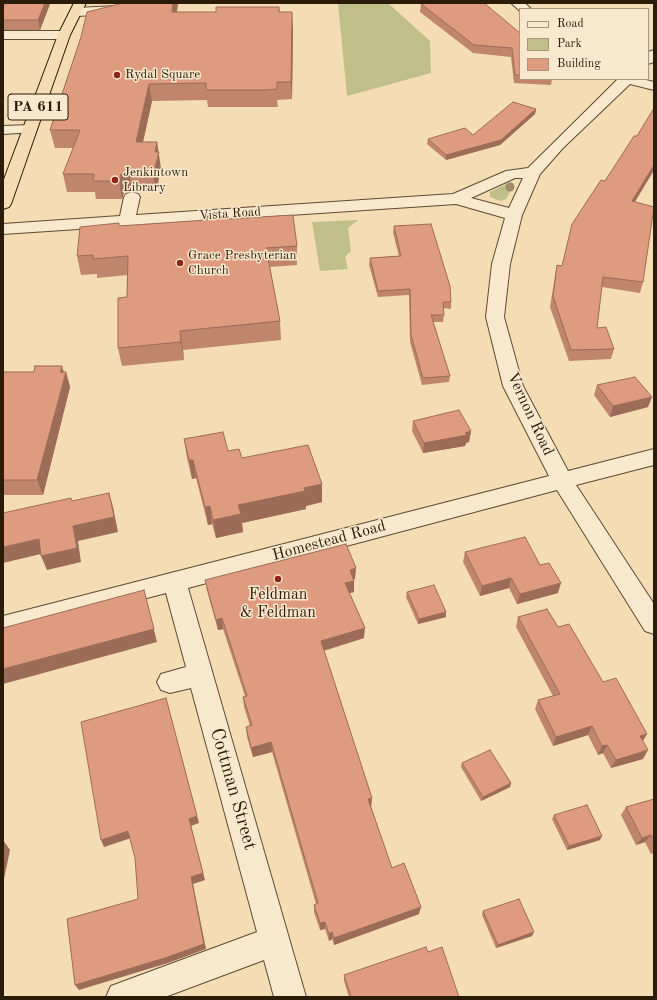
<!DOCTYPE html>
<html>
<head>
<meta charset="utf-8">
<style>
  body { margin:0 }
  #map { position:relative; width:657px; height:1000px; overflow:hidden; background:#f4dcb4; font-family:"Old Standard TT",serif }
  canvas { display:block }
  .frame { position:absolute; inset:0; border:4px solid #2b1b09; pointer-events:none }
  .legend { position:absolute; left:519px; top:8px; width:130px; height:72px; box-sizing:border-box; background:#f8e8ce; border:1px solid #a6967f; margin:0; padding:5px 7px; list-style:none; font-size:12px; color:#2b1b09 }
  .legend li { display:flex; align-items:center; gap:8px; height:20px }
  .legend b { width:20px; border:1px solid #a6967f }
</style>
</head>
<body>
<div id="map">
<canvas width="657" height="1000"></canvas>
<div class="frame"></div>
<ul class="legend">
<li><b style="height:5px;background:#f8e8ce"></b>Road</li>
<li><b style="height:11px;background:#c0bf8a"></b>Park</li>
<li><b style="height:11px;background:#df9b7f"></b>Building</li>
</ul>
</div>
<script>
const context = document.querySelector('canvas').getContext('2d');
context.lineJoin = 'round';
function paint(path, color) { context.fillStyle = color; context.fill(path, 'evenodd'); }
const poly = rows => new Path2D(rows.map(r => 'M' + r).join(''));
function trace(path, color, width, dash) { context.strokeStyle = color; context.lineWidth = width; context.lineCap = dash ? 'butt' : 'round'; context.setLineDash(dash || []); context.stroke(path); }
function label(font, color, halo, rows, align = 'center') {
  context.font = font + ' "Old Standard TT",serif'; context.lineWidth = 3; context.setLineDash([]); context.textBaseline = 'middle'; context.strokeStyle = halo; context.fillStyle = color; for (const [text, x, y, turn = 0] of rows) {
    context.save(); context.translate(x, y); context.rotate((+turn || 0) * Math.PI / 180); context.textAlign = isNaN(turn) ? turn : align; if (halo) context.strokeText(text, 0, 0); context.fillText(text, 0, 0); context.restore();
  }
}
paint(poly([
  [338,3,388,3,430,41,431,73,347,96],
  [510,182,514,184,506,199,501,201,490,197,490,192],
  [358,220,348,228,351,251,345,257,348,269,320,271,312,222]
]), '#c0bf8a');
const minor = poly([
  [127,3,146,3,144,6,118,14,76,16,70,12,76,8,117,6,127,3],
  [511,3,525,3,531,9,520,9,520,11,511,3],
  [3,31,64,31,70,35,64,39,3,39,3,31],
  [654,50,654,62,648,64,648,52,654,50],
  [618,79,642,79,654,82,654,90,630,84,563,148,540,174,522,215,510,264,504,317,523,386,568,471,654,449,654,465,576,485,654,604,654,634,645,631,557,490,188,588,306,997,274,997,264,960,165,997,106,997,111,986,257,932,191,688,170,693,161,690,157,682,161,674,186,667,166,593,3,636,3,616,549,476,503,386,486,317,492,264,505,218,456,204,3,234,3,224,120,216,124,197,126,194,132,192,138,194,140,197,136,215,453,194,506,171,528,168,618,79],
  [515,178,523,178,509,208,471,198,515,178],
  [30,125,35,126,37,129,35,132,3,134,3,126,30,125]
]);
const highway = poly([
  [74,3,86,3,70,35,11,204,9,207,3,209,3,182,58,35,74,3]
]);
trace(minor, '#5d4b34', 2);
trace(highway, '#2b1b09', 2);
paint(minor, '#f8e8ce');
paint(highway, '#f4dcb4');
context.fillStyle = '#9e8d6b';
for (const [x, y] of [
  [510,187]
]) { context.beginPath(); context.arc(x, y, 4.5, 0, 2 * Math.PI); context.fill(); }
paint(poly([
  [123,3,178,3,177,12,216,12,279,7,280,12,293,28,292,99,277,100,278,107,208,107,207,100,152,101,143,142,157,142,161,169,156,192,132,191,124,192,122,199,96,199,95,192,67,192,63,174,73,148,55,148,50,130],
  [50,4,40,30,3,30,3,7],
  [421,4,520,33,520,79,552,79,551,85,514,83,511,57,473,53,420,12],
  [536,109,535,114,500,145,446,160,427,144,428,139,473,135],
  [637,136,654,170,635,202,643,282,640,293,602,287,597,328,614,349,611,359,569,361,550,307,555,276,557,265,562,266,605,181],
  [227,219,297,246,297,265,270,267,280,321,281,340,183,350,184,360,122,366,118,348,127,297,128,275,97,278,97,274,81,275,77,256,120,226],
  [394,226,451,302,451,309,443,308,444,315,443,322,433,322,450,376,449,382,422,385,410,342,409,295,378,297,369,265,370,258,399,256,393,233],
  [3,372,66,372,70,387,43,495,3,495],
  [597,385,648,407,610,417,594,395],
  [413,421,471,431,469,442,466,443,465,446,423,453,412,431],
  [184,439,228,451,242,458,322,484,322,502,306,506,306,509,242,523,243,532,216,538,212,524,208,525,196,478,192,479,187,458],
  [465,552,540,565,558,593,517,604,509,588,480,596,463,562],
  [354,579,354,592,350,593,364,638,324,651,372,798,371,807,392,868,419,914,334,945,332,939,329,941,325,929,320,930,314,912,314,905,316,904,272,752,253,757,247,737,246,727,250,726,244,707,243,697,245,696,223,629,218,630,207,591,205,580,355,579],
  [407,592,446,617,418,624,406,597],
  [518,617,558,627,603,682,647,734,643,741,643,759,611,768,603,753,598,755,588,735,553,746,535,709,538,700,553,696,516,627],
  [462,763,511,783,510,787,481,801,461,767],
  [654,799,654,853,651,854,645,842,636,845,621,815,626,807],
  [554,815,600,840,567,850,552,819],
  [483,911,532,936,496,948,482,915],
  [428,952,459,997,349,997,344,981,344,975]
]), '#c0856d');
paint(poly([
  [45,3,50,3,50,4,40,30,38,20],
  [173,3,178,3,174,28,172,12],
  [292,12,293,28,292,99,291,82],
  [149,84,152,101,139,160,136,142],
  [536,109,535,114,500,145,446,160,446,155],
  [157,142,161,169,156,192,153,175,155,152],
  [654,165,654,170,629,211,632,201],
  [129,173,132,191,124,192,122,199,119,181,121,174],
  [180,331,183,350,184,360,181,342],
  [62,366,65,376,66,372,70,387,43,495,37,480],
  [652,397,648,407,610,417,613,406],
  [471,431,469,442,466,443,465,446,423,453,424,443],
  [189,460,193,460,196,478,192,479],
  [322,484,322,502,306,506,306,509,242,523,243,532,216,538,213,520,238,505,304,488],
  [109,493,113,507,118,532,78,541,81,562,47,570,41,556],
  [210,506,212,524,208,525,205,507],
  [39,539,45,553,3,563,3,547],
  [356,568,355,579,349,580,350,570],
  [511,578,509,588,480,596,482,586],
  [354,581,354,592,345,594,345,583],
  [561,583,558,593,517,604,520,594],
  [144,590,157,642,3,684,3,669],
  [446,612,446,617,418,624,419,619],
  [222,618,223,629,218,630,216,620],
  [365,628,364,638,321,651,321,641],
  [166,698,199,823,191,826,205,880,193,884,206,949,168,963,79,990,75,985,191,877,189,819],
  [592,726,588,735,553,746,556,737],
  [647,734,642,742,640,736],
  [271,742,272,752,253,757,251,748],
  [607,745,603,753,598,755,602,746],
  [648,750,643,759,611,768,616,760],
  [511,783,510,787,481,801,483,797],
  [372,798,371,807,367,808,368,799],
  [128,831,131,838,104,847,101,840],
  [651,835,645,842,636,845,642,838],
  [602,836,600,840,567,850,569,846],
  [3,840,10,850,3,884],
  [421,907,419,914,334,945,334,938],
  [325,922,325,929,320,930,320,923],
  [332,932,332,939,329,941,329,934],
  [534,932,532,936,496,948,498,945]
]), '#9c6c59');
const building = poly([
  [5,3,45,3,38,20,3,20,3,7,5,3],
  [123,3,173,3,172,12,216,12,216,7,279,7,279,12,292,12,291,82,277,82,277,89,265,90,206,90,206,83,149,84,136,142,157,142,155,152,159,152,153,175,129,173,121,174,119,181,93,181,94,174,63,174,80,130,50,130,81,37,87,12,123,3],
  [428,3,484,3,520,33,520,75,515,75,512,48,474,45,421,4,428,3],
  [513,102,536,109,501,140,446,155,428,139,465,128,473,135,513,102],
  [654,108,654,165,632,201,654,207,643,282,603,277,597,328,606,327,614,349,571,350,553,296,557,265,562,266,572,224,601,180,605,181,634,136,637,136,654,108],
  [227,215,227,219,293,215,297,246,266,248,280,321,180,331,181,342,118,348,118,298,127,297,128,256,93,259,93,255,77,256,80,227,119,223,119,226,207,220,207,216,227,215],
  [431,224,450,286,451,302,443,302,444,315,431,315,450,376,423,378,411,335,410,289,378,291,370,258,401,256,394,226,431,224],
  [35,366,62,366,60,372,66,372,37,480,3,480,3,372,34,372,35,366],
  [635,377,652,397,613,406,597,385,635,377],
  [459,410,471,431,465,433,467,435,424,443,413,421,459,410],
  [223,432,228,451,239,449,242,458,308,445,322,484,304,488,305,491,238,505,241,514,213,520,210,506,205,507,193,460,189,460,184,439,223,432],
  [109,493,114,517,73,526,77,548,41,556,39,539,3,547,3,513,71,498,72,501,109,493],
  [525,537,540,565,549,563,561,583,520,594,511,578,482,586,465,552,525,537],
  [346,544,356,568,350,570,354,581,345,583,365,628,321,641,372,798,368,799,392,868,404,863,421,907,334,938,332,932,329,934,325,922,320,923,314,905,318,903,271,742,251,748,246,727,252,725,243,697,247,696,222,618,216,620,205,580,346,544],
  [434,585,446,612,419,619,407,592,434,585],
  [144,590,154,629,3,669,3,628,144,590],
  [547,609,558,627,569,624,603,682,616,678,647,734,640,736,648,750,616,760,607,745,602,746,592,726,556,737,538,700,560,694,518,617,547,609],
  [166,698,197,816,189,819,203,873,191,877,204,944,165,958,75,985,67,919,138,899,135,858,128,831,101,840,81,722,166,698],
  [490,750,511,783,483,797,462,763,490,750],
  [654,799,654,841,651,835,642,838,626,807,654,799],
  [587,805,602,836,569,846,554,815,587,805],
  [519,899,534,932,498,945,483,911,519,899],
  [426,947,428,952,442,947,459,997,351,997,344,975,426,947]
]);
paint(building, '#df9b7f');
trace(building, '#9c6c59', 1);
for (const [x, y, r, color] of [
  [117,75,4,"#8f2418"],
  [115,180,4,"#8f2418"],
  [180,263,4,"#8f2418"],
  [278,579,4,"#8f2418"]
]) { const dot = new Path2D(); dot.arc(x, y, r, 0, 2 * Math.PI); context.fillStyle = color; context.fill(dot); trace(dot, '#f8e8ce', 1.5); }
label('13px', '#2b1b09', '#f8e8ce', [
  ["Rydal Square",125,75],
  ["Jenkintown",123,173],
  ["Library",123,188],
  ["Grace Presbyterian",188,256],
  ["Church",188,271]
], 'left');
label('13px', '#2b1b09', '#f8e8ce', [
  ["Vista Road",230,214,-4]
]);
for (const [x, y, w] of [
  [38,107,60]
]) { const box = new Path2D(); box.roundRect(x - w / 2, y - 13, w, 26, 3); context.fillStyle = '#f8e8ce'; context.fill(box); trace(box, '#2b1b09', 1); }
label('bold 15px', '#2b1b09', null, [
  ["PA 611",38,107]
]);
label('16px', '#2b1b09', '#f8e8ce', [
  ["Vernon Road",530,414,65],
  ["Homestead Road",329,541,-15]
]);
label('16px', '#2b1b09', '#f8e8ce', [
  ["Feldman",278,595],
  ["& Feldman",278,613]
]);
label('19px', '#2b1b09', '#f8e8ce', [
  ["Cottman Street",233,789,74]
]);
</script>
</body>
</html>
